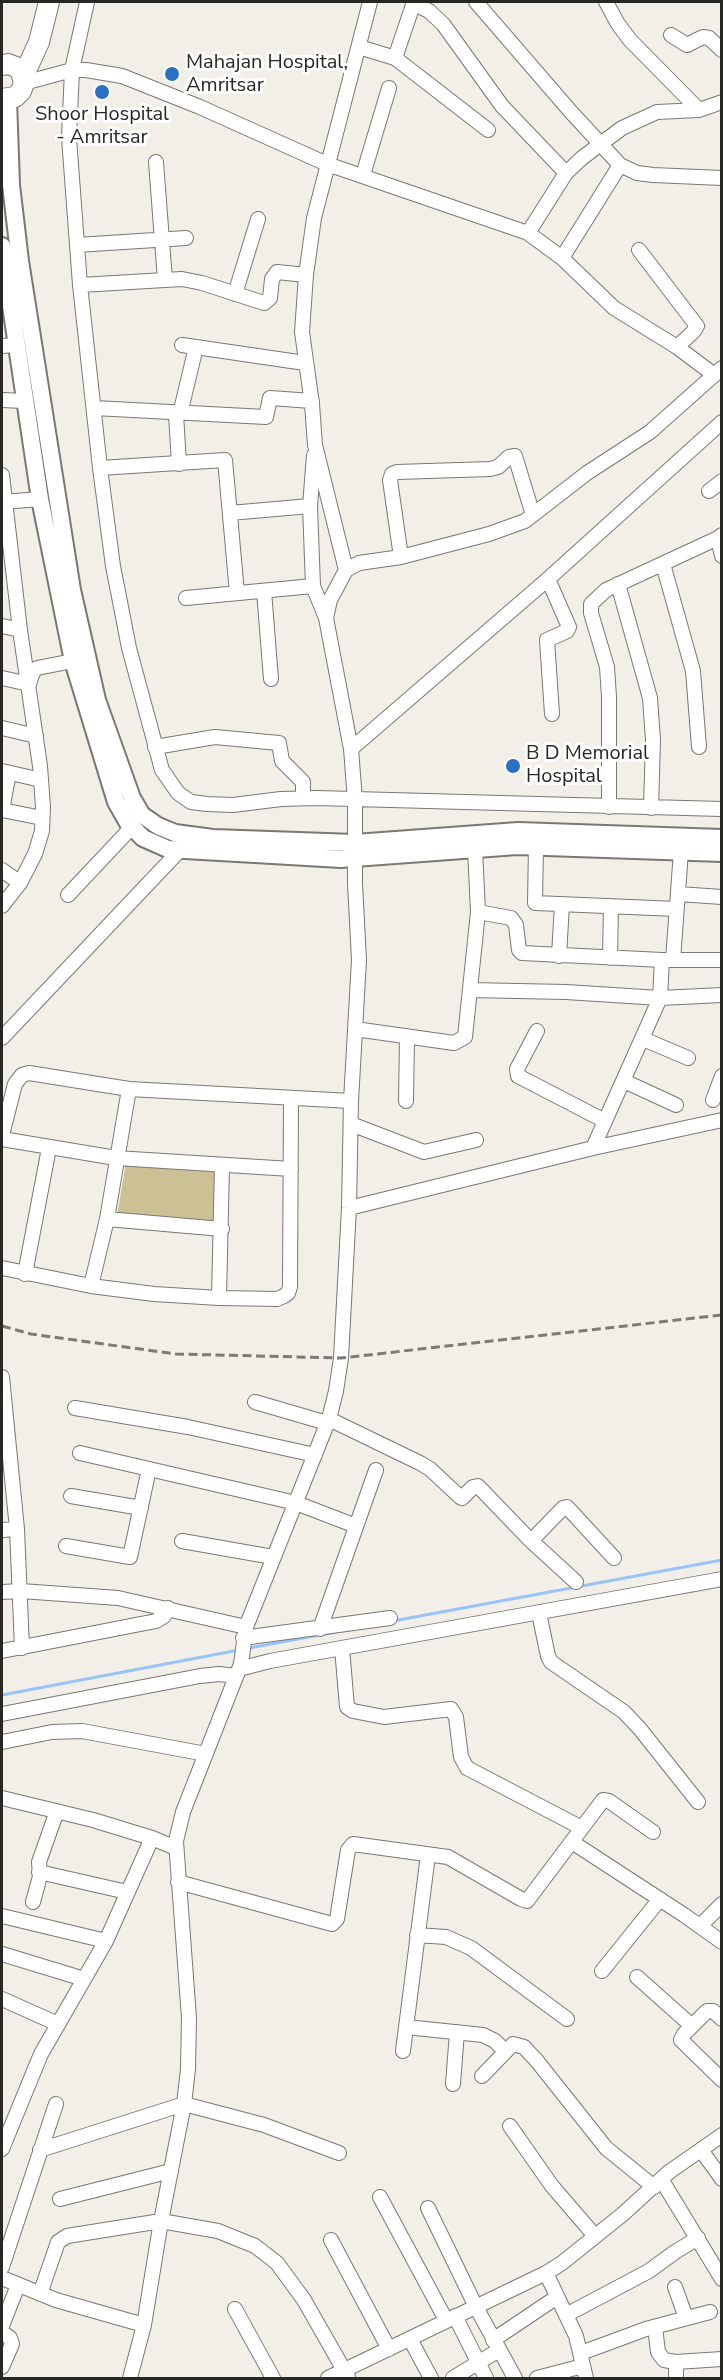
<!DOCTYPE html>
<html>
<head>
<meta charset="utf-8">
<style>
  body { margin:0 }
  #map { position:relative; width:723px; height:2380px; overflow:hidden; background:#f1efe8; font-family:"Nunito Sans",sans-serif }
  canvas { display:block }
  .frame { position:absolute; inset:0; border:3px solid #272724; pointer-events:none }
</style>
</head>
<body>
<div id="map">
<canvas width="723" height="2380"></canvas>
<div class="frame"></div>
</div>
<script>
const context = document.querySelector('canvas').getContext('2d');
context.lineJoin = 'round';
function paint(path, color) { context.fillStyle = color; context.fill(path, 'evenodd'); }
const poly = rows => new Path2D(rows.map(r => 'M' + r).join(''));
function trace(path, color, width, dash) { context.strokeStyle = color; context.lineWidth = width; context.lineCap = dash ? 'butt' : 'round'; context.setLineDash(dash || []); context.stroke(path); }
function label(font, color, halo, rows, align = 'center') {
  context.font = font + ' "Nunito Sans",sans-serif'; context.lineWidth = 6; context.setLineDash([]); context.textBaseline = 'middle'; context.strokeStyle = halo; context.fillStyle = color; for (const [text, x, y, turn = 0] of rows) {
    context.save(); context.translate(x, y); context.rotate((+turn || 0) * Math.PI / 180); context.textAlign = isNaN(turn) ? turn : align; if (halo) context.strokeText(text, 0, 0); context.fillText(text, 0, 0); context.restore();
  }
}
paint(poly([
  [126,1163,219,1166,217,1224,117,1216]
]), '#ccc095');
trace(poly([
  [393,1621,722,1560],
  [249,1648,336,1632],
  [2,1695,239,1650]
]), '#9ac4f9', 3);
const minor = poly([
  [87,2,72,70,69,138,80,285,100,468,113,566,129,648,162,770,178,793,191,802,207,804,233,805,281,799,317,798,722,809],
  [476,2,571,112,620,165,637,173,653,175,722,178],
  [606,2,618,24,630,40,699,110],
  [413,3,429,11,443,24,502,106,566,173],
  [671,35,687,45,703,37,709,38,722,50],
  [359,47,395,58,414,2],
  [395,58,488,130],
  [24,83,72,70,86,70,122,76,200,107,327,164,528,233,562,258,614,308,677,347,713,374],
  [156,162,165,280],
  [363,175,389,88],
  [528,233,566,173,582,158,622,128,657,112,699,110,722,102],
  [77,245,186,238],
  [639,250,697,326,693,332,677,347],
  [562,258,620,165],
  [80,285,182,279,202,283,264,303,270,298,272,279,277,272,306,275],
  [235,294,258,219],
  [182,345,305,363],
  [2,346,16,345],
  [2,400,24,401],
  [94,408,266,417,270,398,312,401],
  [176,414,179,464],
  [180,414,196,347],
  [314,455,310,506,313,586,326,618],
  [100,468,225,460,237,593],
  [2,475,20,630,40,766,43,807,42,831,35,854,20,883,2,906],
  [709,491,722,481],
  [2,502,40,499],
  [230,513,310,506],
  [722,535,718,538,722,556],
  [401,557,390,480,392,474,397,472,490,469,498,467,509,457,515,456,533,515],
  [663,564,693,671,699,747],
  [346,570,315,445,312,404,302,332,306,275,314,218,370,2],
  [548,579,569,627,567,631,547,640,552,714],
  [618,584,650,698,653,740,651,808],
  [264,591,271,679],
  [186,598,313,586],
  [2,626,20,630],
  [2,678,29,684,33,672,37,668,73,661],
  [2,728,36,736],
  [155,747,215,737,279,743,282,761,303,782,303,798],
  [351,749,326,618,330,600,346,570,359,563,401,557,489,534,525,521,587,473,650,432,722,368],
  [2,771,41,780],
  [609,807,609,697,607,667,591,613,591,604,606,590,718,538],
  [2,810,42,818],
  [2,810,9,773],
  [536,846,535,903,677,909],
  [475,849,478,912,511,918,516,925,519,950,522,953,662,960,722,960],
  [2,870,20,883],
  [678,894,722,897],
  [68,895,132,827],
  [559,956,562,904],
  [610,958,611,906],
  [662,960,660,998,722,995],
  [673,960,681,851],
  [470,990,566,992,660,998,593,1148],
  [355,1029,454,1043,465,1037,478,912],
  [537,1031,517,1069,518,1076,605,1121],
  [2,1038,181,849],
  [643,1039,688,1058],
  [624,1081,676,1105],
  [713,1100,722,1076],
  [406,1101,407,1036],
  [351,1124,424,1152,476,1140],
  [2,1135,15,1084,22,1075,29,1073,129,1089,351,1101],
  [2,1139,116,1158,291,1169],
  [349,1208,593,1148,722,1120],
  [107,1219,222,1229],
  [2,1268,91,1286,154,1294,219,1298,277,1299,284,1296,288,1293,290,1287,291,1100],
  [25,1274,49,1148],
  [91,1286,107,1219,129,1089],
  [219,1298,222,1165],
  [2,1377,17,1529,22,1648],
  [255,1402,327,1423],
  [75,1408,188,1427,315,1455],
  [329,1419,420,1463,430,1469,460,1497,462,1498,473,1487,478,1486,529,1539,576,1582],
  [80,1453,296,1503,356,1526],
  [71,1496,141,1508],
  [2,1530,17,1529],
  [182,1541,273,1557],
  [531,1541,563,1508,567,1507,614,1558],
  [66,1546,130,1557,149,1469],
  [2,1592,21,1591,118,1598,246,1627],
  [539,1613,548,1656,551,1662,624,1712,640,1729,698,1802],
  [320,1629,376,1470],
  [243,1638,390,1618],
  [342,1648,347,1707,353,1711,384,1717,451,1709,456,1717,461,1757,467,1768,582,1828],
  [2,1651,156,1621,164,1616,168,1608],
  [239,1669,270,1661,722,1579],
  [2,1714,200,1676,219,1674,236,1676],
  [2,1742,52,1732,82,1731,206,1754],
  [2,1798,93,1820,152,1838,176,1848],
  [572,1842,684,1915,722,1942],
  [39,1872,127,1892],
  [178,1882,332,1924,337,1919,348,1850,353,1844,448,1857,521,1899,527,1901,603,1800,609,1801,653,1832],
  [33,1902,40,1876,39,1862,57,1811],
  [2,1916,106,1941],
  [700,1926,722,1904],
  [417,1935,446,1937,471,1948,567,2019],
  [2,1954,84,1979],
  [602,1971,660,1899],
  [637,1977,692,2026],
  [2,1999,58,2024],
  [722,2019,713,2011,707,2011,684,2034,681,2040,722,2080],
  [406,2027,483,2035,495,2041,505,2051],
  [403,2051,428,1855],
  [482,2076,513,2044,524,2047,537,2061,606,2148,654,2187],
  [453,2084,457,2032],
  [510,2126,552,2186,595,2236],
  [2,2149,41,2054,106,1941,152,1838],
  [40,2150,184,2104,264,2125,339,2153],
  [701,2150,722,2179],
  [661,2179,722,2279],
  [380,2197,446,2320],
  [60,2199,171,2171],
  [428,2208,476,2307,515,2378],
  [331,2240,389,2349],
  [2,2267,56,2104],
  [546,2273,576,2336,586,2378],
  [2,2278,56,2300,144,2325],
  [675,2287,686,2318],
  [40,2294,58,2242,67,2236,161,2221,218,2231,255,2246,277,2263,304,2300,348,2377],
  [235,2309,273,2378],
  [566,2315,649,2271,675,2252,698,2238],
  [455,2316,486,2378],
  [2,2326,18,2285],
  [655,2327,658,2352,664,2360,676,2362,722,2359],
  [2,2332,10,2338,12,2344,2,2367],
  [410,2339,431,2378],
  [493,2340,557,2297],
  [581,2353,646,2329,710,2312],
  [130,2378,144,2325,161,2221,184,2104,188,2069,189,2018,176,1841,183,1812,241,1664,246,1627,329,1419,336,1391,341,1358,349,1208,351,1101,359,960,355,884,355,800,351,749,548,579,722,422],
  [328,2378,546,2273,562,2263,623,2214,669,2172,722,2135],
  [453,2378,499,2350],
  [537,2378,583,2366],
  [676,2378,676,2362]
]);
const major = poly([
  [8,100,11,185,20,261,72,590,97,700,132,798,142,815,158,826,175,833,213,838,355,843,518,831,722,838],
  [2,246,40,499,73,661,116,802,128,823,143,838,168,849,341,859,517,846,722,853]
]);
const highway = poly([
  [2,65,8,64,16,67,21,71,24,83,21,91,15,97,2,99],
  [23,77,39,42,49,2]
]);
trace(minor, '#7a7872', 16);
trace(major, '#7a7872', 20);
trace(highway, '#7a7872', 22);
trace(minor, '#fff', 14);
trace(major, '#fff', 16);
trace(highway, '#fff', 20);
trace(poly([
  [2,1326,31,1334,176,1354,341,1358,722,1315]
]), '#7c7b77', 3, [9, 4.5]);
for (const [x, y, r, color] of [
  [172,74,8,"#2b71c2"],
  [102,92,8,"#2b71c2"],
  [513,766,8,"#2b71c2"]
]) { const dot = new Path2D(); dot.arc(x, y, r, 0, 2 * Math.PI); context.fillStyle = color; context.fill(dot); trace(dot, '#fff', 2); }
label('20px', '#272724', '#fff', [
  ["Mahajan Hospital,",186,63],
  ["Amritsar",186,86],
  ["Shoor Hospital",102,115,"center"],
  ["- Amritsar",102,138,"center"],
  ["B D Memorial",526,754],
  ["Hospital",526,777]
], 'left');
</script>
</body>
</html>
